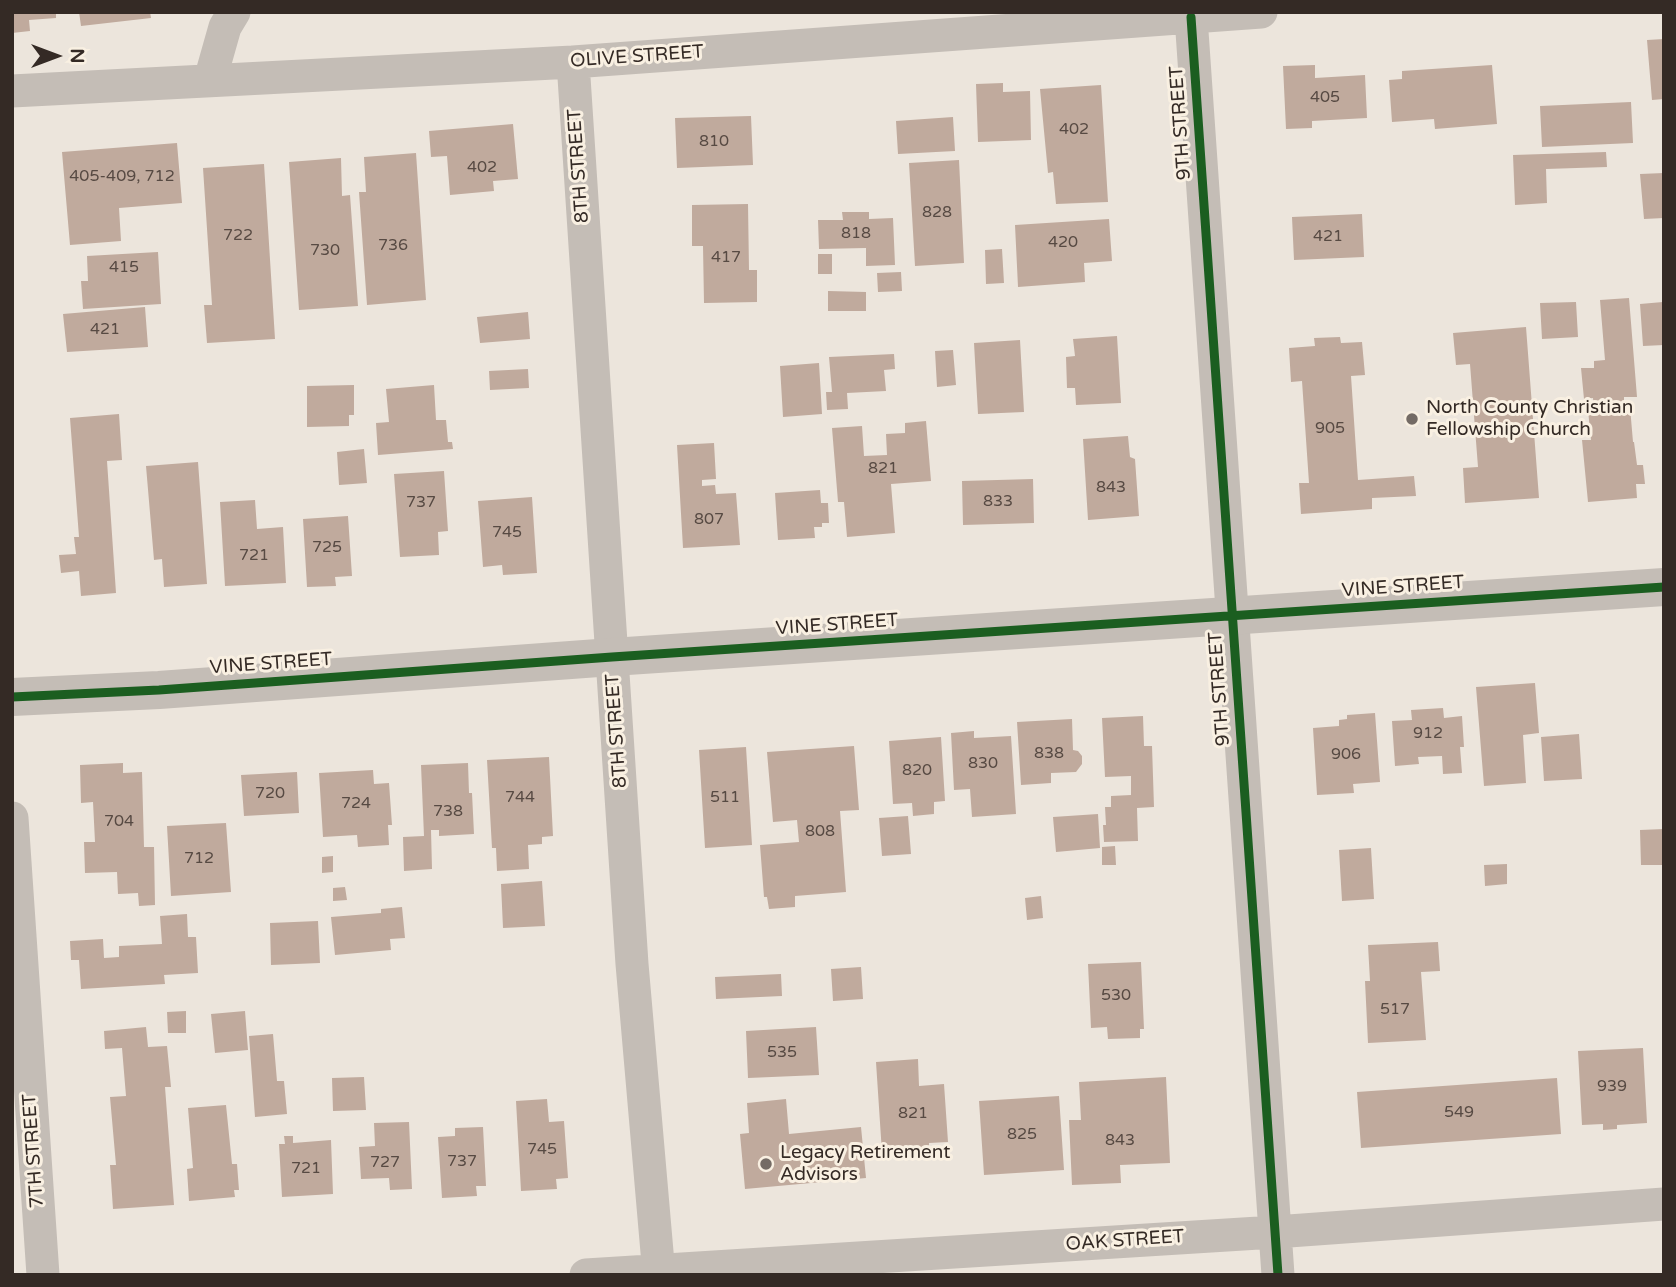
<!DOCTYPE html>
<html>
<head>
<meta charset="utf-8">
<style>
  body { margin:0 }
  #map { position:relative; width:1676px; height:1287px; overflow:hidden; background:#ece5dc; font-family:"Varela Round",sans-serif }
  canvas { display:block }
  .frame { position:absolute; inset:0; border:14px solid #342a25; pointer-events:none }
  .north { position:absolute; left:21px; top:21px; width:70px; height:70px; -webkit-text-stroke:5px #f9f0e2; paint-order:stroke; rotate:90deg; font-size:19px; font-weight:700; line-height:28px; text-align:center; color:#342a25 }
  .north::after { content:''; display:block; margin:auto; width:24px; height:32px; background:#342a25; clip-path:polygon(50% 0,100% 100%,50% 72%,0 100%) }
</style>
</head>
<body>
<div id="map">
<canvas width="1676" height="1287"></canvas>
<div class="frame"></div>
<div class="north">N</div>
</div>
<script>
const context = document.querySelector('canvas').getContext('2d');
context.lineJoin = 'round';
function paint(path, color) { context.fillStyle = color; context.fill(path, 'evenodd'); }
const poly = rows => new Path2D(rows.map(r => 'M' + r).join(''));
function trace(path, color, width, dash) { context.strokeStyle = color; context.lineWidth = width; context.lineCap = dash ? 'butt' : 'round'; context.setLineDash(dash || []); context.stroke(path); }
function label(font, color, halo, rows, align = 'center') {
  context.font = font + ' "Varela Round",sans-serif'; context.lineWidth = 6; context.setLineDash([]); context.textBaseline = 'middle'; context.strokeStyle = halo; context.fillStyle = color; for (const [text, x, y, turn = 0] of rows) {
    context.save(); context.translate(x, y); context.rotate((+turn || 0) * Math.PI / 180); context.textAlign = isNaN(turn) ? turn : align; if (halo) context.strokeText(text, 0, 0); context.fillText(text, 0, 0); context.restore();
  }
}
paint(poly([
  [12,12,56,12,56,18,29,20,30,31,12,33],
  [79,12,150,12,151,18,81,26],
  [1664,39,1664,99,1652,100,1647,40],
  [1315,65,1315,78,1365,75,1367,118,1312,121,1312,128,1286,129,1283,66],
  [1492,65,1497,124,1435,129,1434,119,1392,122,1389,80,1402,79,1402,71],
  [1003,83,1003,92,1030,91,1031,140,978,142,976,84],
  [1101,85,1108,202,1056,204,1053,172,1048,173,1040,89],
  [1631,102,1633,143,1542,147,1540,106],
  [751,116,753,165,677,168,675,118],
  [953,117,955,151,898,154,896,121],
  [513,124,518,179,493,181,494,191,450,195,447,156,431,157,429,131],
  [177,143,182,203,119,208,121,241,70,245,62,152],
  [1606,152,1607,167,1546,169,1547,203,1515,205,1513,155],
  [416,153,426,300,367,305,359,192,366,192,364,157],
  [341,158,342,196,350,195,358,306,299,310,289,162],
  [959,160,964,263,915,266,909,163],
  [264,164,275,339,207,343,204,305,212,305,203,168],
  [1664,173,1664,218,1644,219,1640,174],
  [748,204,749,270,757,270,757,302,704,303,703,246,692,246,692,205],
  [842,212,869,212,869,219,893,218,895,265,866,266,866,248,819,249,818,220,843,220],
  [1362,214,1364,257,1294,260,1292,217],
  [1109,219,1112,261,1084,263,1085,282,1018,287,1015,225],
  [1002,249,1004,283,986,284,985,250],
  [158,252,161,304,83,309,81,281,88,281,87,256],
  [818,254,832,254,832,274,818,274],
  [901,272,902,291,878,292,877,273],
  [828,291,866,292,866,311,828,311],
  [1629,298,1637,397,1624,397,1624,408,1630,407,1633,442,1634,442,1637,465,1643,465,1645,484,1636,484,1637,498,1588,502,1582,440,1591,440,1588,410,1594,410,1593,398,1584,399,1581,368,1594,368,1594,361,1605,360,1600,300],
  [1576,302,1578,337,1542,339,1540,303],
  [1663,302,1664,345,1643,346,1640,304],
  [145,307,148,347,67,352,63,314],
  [528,312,530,339,480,343,477,317],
  [1526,327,1539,498,1465,503,1463,468,1478,467,1470,364,1456,365,1453,333],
  [1117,336,1121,403,1076,405,1075,388,1067,388,1066,357,1075,356,1073,339],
  [1340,337,1341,343,1362,342,1365,375,1351,376,1358,480,1414,476,1416,496,1372,498,1372,509,1301,514,1299,483,1309,483,1302,381,1291,382,1289,348,1315,346,1314,338],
  [1020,340,1024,412,978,414,974,343],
  [953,350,956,385,937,387,935,351],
  [894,354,895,369,884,370,886,391,847,393,848,409,827,410,826,392,832,392,829,357],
  [819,363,822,414,783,417,780,366],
  [528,369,529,388,490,390,489,371],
  [354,385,354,415,349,415,349,426,307,427,307,386],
  [434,385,436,420,446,420,448,442,452,442,453,449,378,455,376,423,389,422,386,389],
  [119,414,122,460,107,461,116,593,81,596,79,571,61,573,59,555,76,554,74,537,79,537,70,418],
  [926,421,931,481,891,484,895,533,847,537,844,502,838,502,832,428,862,426,864,456,887,455,886,434,905,433,905,423],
  [1128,436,1130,457,1135,459,1139,516,1088,520,1083,439],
  [714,443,716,479,702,480,702,486,715,485,716,494,736,493,740,545,683,548,677,445],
  [364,449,367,483,339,485,337,452],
  [198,462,207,584,164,587,162,559,154,560,146,466],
  [444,471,448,531,438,532,439,555,400,557,394,474],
  [1033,479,1034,523,963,525,962,481],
  [820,490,821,503,828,503,829,523,822,523,822,527,814,527,815,538,778,540,775,493],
  [532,497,537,573,503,575,502,565,483,567,478,501],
  [255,500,257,529,283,527,286,583,225,586,220,502],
  [348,516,352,576,335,577,336,586,307,587,303,519],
  [1535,683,1539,733,1523,735,1526,783,1484,786,1476,687],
  [1443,708,1444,718,1462,716,1464,747,1460,747,1462,773,1443,774,1442,756,1418,757,1419,764,1395,766,1392,721,1412,720,1411,710],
  [1375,713,1380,782,1353,784,1354,793,1317,795,1313,728,1339,726,1339,720,1347,719,1347,715],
  [1143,716,1144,746,1152,746,1154,807,1137,808,1138,841,1104,842,1103,825,1106,825,1105,807,1111,807,1111,796,1131,795,1131,776,1105,777,1102,718],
  [1072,719,1073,750,1078,751,1082,756,1082,764,1076,772,1051,773,1051,783,1021,785,1017,722],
  [974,731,974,738,1011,736,1016,814,972,817,970,789,954,790,951,733],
  [1579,734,1582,779,1544,781,1541,737],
  [941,737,945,801,934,802,934,814,913,816,912,803,893,804,889,741],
  [854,746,859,810,840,811,846,892,795,896,795,907,769,909,767,897,764,897,760,845,799,842,797,820,773,822,767,752],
  [746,747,752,845,705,848,699,750],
  [549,757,553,836,542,837,542,844,528,845,529,869,497,871,496,848,492,848,487,760],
  [123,763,123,773,142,772,144,847,154,847,155,905,139,906,138,893,118,894,117,872,85,873,84,842,95,842,93,802,81,803,80,765],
  [468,763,469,793,472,793,474,834,439,836,439,830,431,830,432,869,404,871,403,837,424,836,421,765],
  [373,770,374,784,389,783,392,825,388,825,389,845,358,847,357,835,323,837,319,773],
  [297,772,299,813,244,816,241,775],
  [1098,814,1100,848,1056,852,1053,817],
  [908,816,911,854,882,856,879,818],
  [226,823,231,892,171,896,167,826],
  [1664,829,1664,865,1641,865,1640,830],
  [1115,846,1116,865,1102,865,1102,847],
  [1371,848,1374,899,1342,901,1339,850],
  [333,856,333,872,322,873,322,857],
  [1507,864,1507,884,1485,886,1484,865],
  [542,881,545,926,503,928,501,884],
  [345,887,347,900,333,901,333,888],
  [1041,896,1043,918,1027,920,1025,898],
  [402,907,405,938,390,939,391,950,335,955,331,917,381,913,381,909],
  [187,914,188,937,196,937,198,973,164,975,165,984,81,989,79,960,71,960,70,941,103,939,104,958,119,957,119,946,162,944,160,916],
  [318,921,320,963,271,965,270,923],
  [1438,942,1440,971,1421,972,1426,1040,1368,1043,1365,981,1370,981,1368,945],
  [1141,962,1144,1029,1140,1029,1140,1038,1108,1039,1107,1027,1091,1028,1088,964],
  [861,967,863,999,833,1001,831,969],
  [781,974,782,996,716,999,715,977],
  [186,1011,186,1033,168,1033,167,1012],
  [245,1011,248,1050,215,1053,211,1014],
  [146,1027,148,1047,167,1046,171,1087,165,1087,174,1205,113,1209,110,1165,116,1165,110,1097,126,1096,122,1048,105,1049,104,1031],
  [816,1027,819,1075,748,1078,746,1031],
  [273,1034,277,1081,284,1081,287,1114,255,1117,249,1036],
  [1643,1048,1647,1123,1617,1125,1617,1129,1603,1130,1603,1124,1582,1125,1578,1051],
  [918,1059,919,1086,944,1084,948,1142,929,1143,929,1149,882,1153,876,1062],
  [364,1077,366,1110,333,1111,332,1078],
  [1166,1077,1170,1163,1120,1165,1121,1183,1072,1185,1069,1120,1081,1120,1079,1082],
  [1557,1078,1561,1134,1361,1148,1357,1092],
  [1059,1096,1064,1170,984,1175,979,1101],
  [547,1099,549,1122,564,1121,568,1178,556,1179,557,1189,521,1191,516,1101],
  [786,1099,789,1134,861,1127,866,1178,745,1189,740,1134,749,1133,747,1103],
  [226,1105,232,1164,237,1164,239,1190,234,1190,235,1197,189,1201,187,1169,193,1168,188,1108],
  [409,1122,412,1189,390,1190,389,1178,361,1179,359,1147,375,1146,374,1123],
  [483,1127,486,1186,476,1186,477,1196,442,1198,438,1137,455,1136,455,1128],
  [284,1136,293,1136,293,1143,331,1140,333,1194,282,1197,279,1144,285,1144]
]), '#c0aa9d');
trace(poly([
  [1191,17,1278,1275],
  [573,62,632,964,659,1275],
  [210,80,225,27,234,12],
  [12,91,573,62,1261,12],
  [12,818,43,1275],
  [586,1275,1275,1232,1664,1204]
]), '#c4bdb6', 33);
trace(poly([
  [12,697,159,690,612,657,1664,587]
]), '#c4bdb6', 38);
trace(poly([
  [1191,17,1278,1275],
  [12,697,159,690,612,657,1664,587]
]), '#1b5e20', 9);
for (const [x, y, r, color] of [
  [1412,419,7,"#746b65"],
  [766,1164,7,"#746b65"]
]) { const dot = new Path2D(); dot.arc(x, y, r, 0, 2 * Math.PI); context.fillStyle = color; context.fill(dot); trace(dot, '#f9f0e2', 2.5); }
label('16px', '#574a43', null, [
  ["405",1325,98],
  ["402",1074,130],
  ["810",714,142],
  ["402",482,168],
  ["405-409, 712",122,177],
  ["828",937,213],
  ["818",856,234],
  ["722",238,236],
  ["421",1328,237],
  ["420",1063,243],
  ["736",393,246],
  ["730",325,251],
  ["417",726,258],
  ["415",124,268],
  ["421",105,330],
  ["905",1330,429],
  ["821",883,469],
  ["843",1111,488],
  ["833",998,502],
  ["737",421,503],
  ["807",709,520],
  ["745",507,533],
  ["725",327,548],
  ["721",254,556],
  ["912",1428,734],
  ["838",1049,754],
  ["906",1346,755],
  ["830",983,764],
  ["820",917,771],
  ["720",270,794],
  ["744",520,798],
  ["511",725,798],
  ["724",356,804],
  ["738",448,812],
  ["704",119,822],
  ["808",820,832],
  ["712",199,859],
  ["530",1116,996],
  ["517",1395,1010],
  ["535",782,1053],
  ["939",1612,1087],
  ["549",1459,1113],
  ["821",913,1114],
  ["825",1022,1135],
  ["843",1120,1141],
  ["745",542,1150],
  ["737",462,1162],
  ["727",385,1163],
  ["721",306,1169]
]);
label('19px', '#342a25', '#f9f0e2', [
  ["OLIVE STREET",637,57,-4],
  ["9TH STREET",1181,123,-94],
  ["8TH STREET",579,166,-94],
  ["VINE STREET",1403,587,-4],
  ["VINE STREET",837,625,-4],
  ["VINE STREET",271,664,-4],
  ["9TH STREET",1220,689,-94],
  ["8TH STREET",617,731,-94],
  ["7TH STREET",34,1151,-94],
  ["OAK STREET",1125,1241,-4]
]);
label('19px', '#342a25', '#f9f0e2', [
  ["North County Christian",1426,408],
  ["Fellowship Church",1426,430],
  ["Legacy Retirement",780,1153],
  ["Advisors",780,1175]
], 'left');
</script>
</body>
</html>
